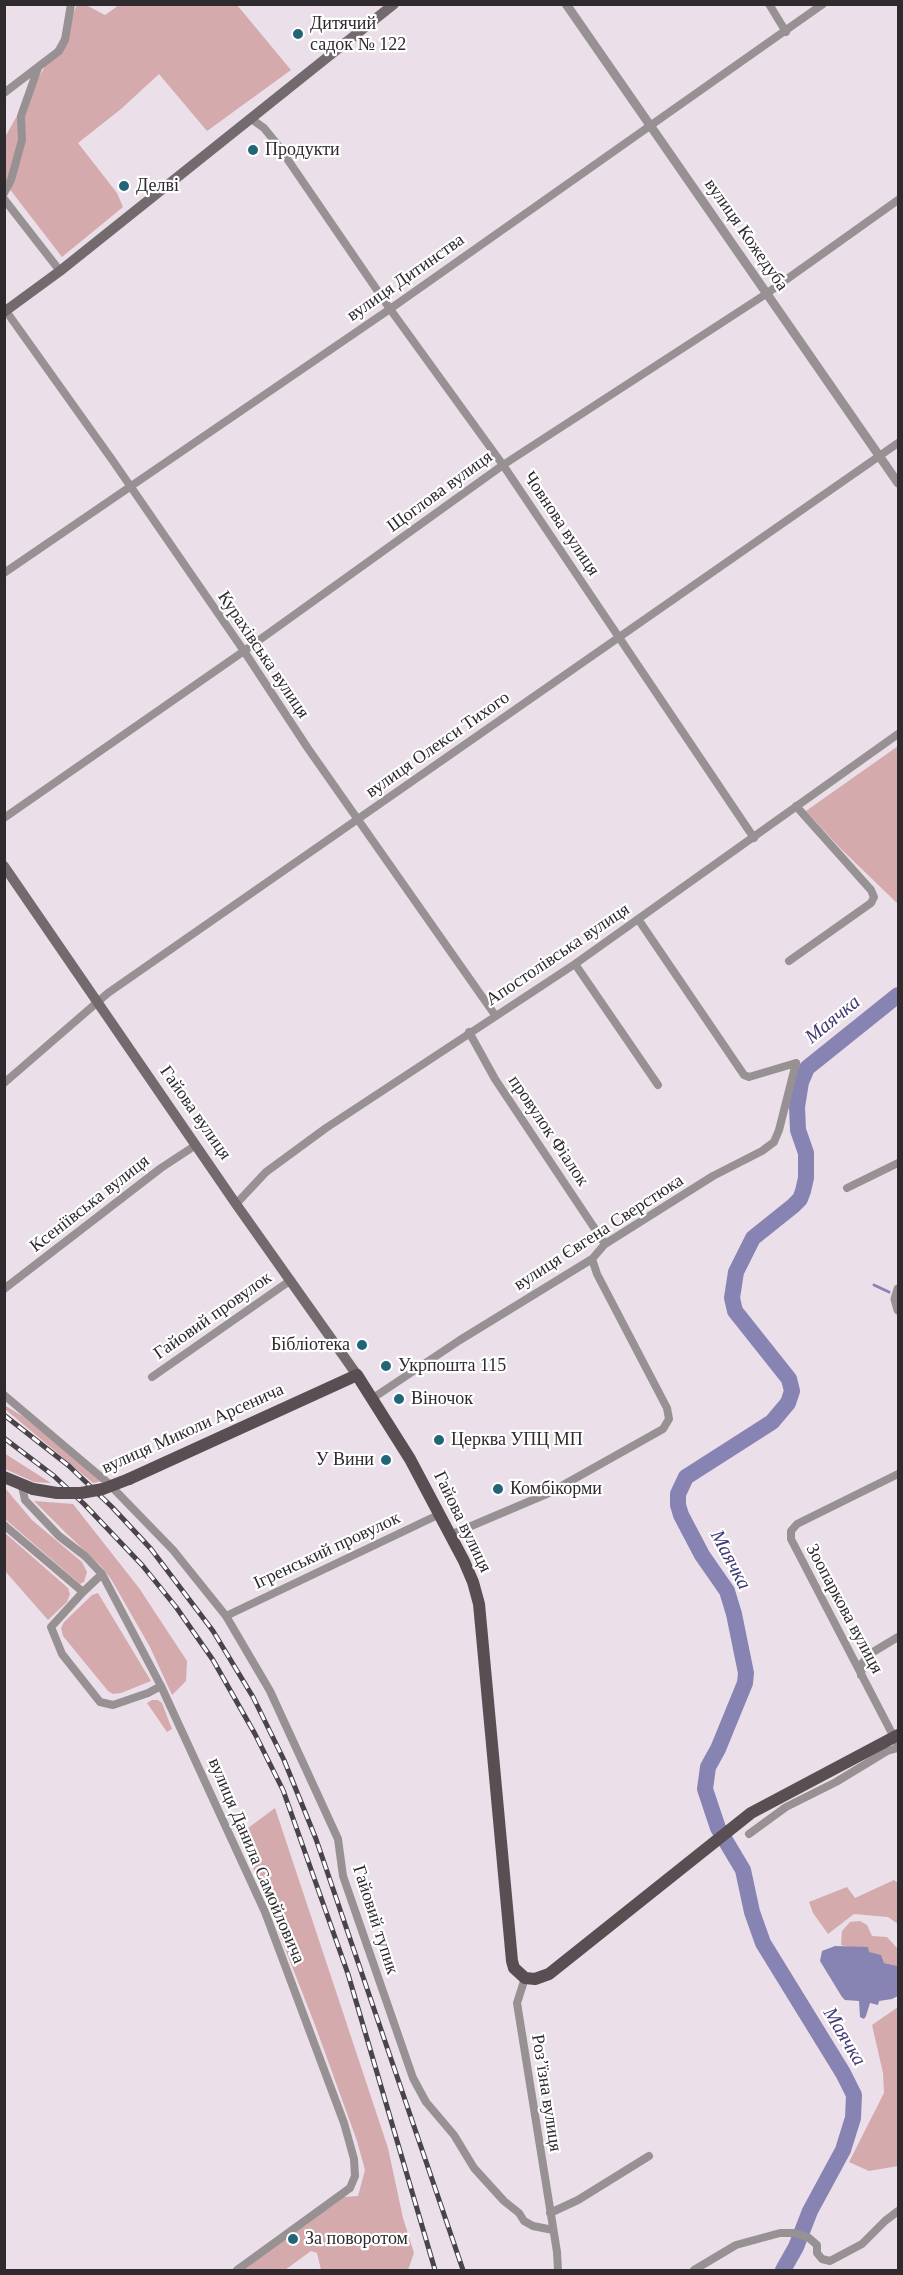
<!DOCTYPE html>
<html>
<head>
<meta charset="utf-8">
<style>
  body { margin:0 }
  #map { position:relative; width:903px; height:2275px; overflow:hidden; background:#ebdfe9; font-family:Georgia,serif }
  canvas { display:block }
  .frame { position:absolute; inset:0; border:6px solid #2e2a2e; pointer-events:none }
</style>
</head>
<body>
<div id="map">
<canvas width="903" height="2275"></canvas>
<div class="frame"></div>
</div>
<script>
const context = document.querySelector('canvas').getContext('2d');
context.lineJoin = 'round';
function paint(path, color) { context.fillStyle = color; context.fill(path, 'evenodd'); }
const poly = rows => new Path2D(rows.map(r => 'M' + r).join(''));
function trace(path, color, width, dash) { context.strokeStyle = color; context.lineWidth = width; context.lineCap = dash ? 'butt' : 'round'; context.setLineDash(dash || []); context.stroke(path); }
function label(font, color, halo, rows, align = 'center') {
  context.font = font + ' Georgia,serif'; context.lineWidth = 4.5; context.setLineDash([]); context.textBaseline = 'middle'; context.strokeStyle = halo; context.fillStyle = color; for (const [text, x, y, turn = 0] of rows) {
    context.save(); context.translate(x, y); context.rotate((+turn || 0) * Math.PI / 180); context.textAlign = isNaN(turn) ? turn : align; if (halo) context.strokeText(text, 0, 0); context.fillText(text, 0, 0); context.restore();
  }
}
paint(poly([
  [77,5,86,5,105,15,119,5,237,5,291,70,207,131,159,74,121,109,78,143,117,193,123,207,62,257,5,183,5,137,61,38],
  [898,746,898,904,840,848,806,811],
  [4,1405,24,1417,102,1481,93,1483,5,1409],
  [4,1453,51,1483,34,1482,5,1469],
  [5,1488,32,1520,82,1562,87,1572,84,1582,80,1584,5,1519],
  [34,1501,73,1504,139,1588,187,1661,186,1681,172,1695,150,1647,111,1579,101,1566,65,1532],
  [5,1533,68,1588,70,1594,67,1602,48,1620,5,1571],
  [98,1593,151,1681,121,1693,113,1694,108,1691,63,1636,61,1628,64,1622,92,1595],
  [152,1700,158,1700,162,1703,172,1729,167,1732,147,1703],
  [275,1808,388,2148,403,2218,414,2253,408,2270,321,2270,317,2253,311,2251,285,2270,242,2270,343,2197,358,2196,365,2170,357,2141,315,2025,240,1834],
  [894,1880,898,1883,898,1924,888,1917,854,1914,828,1934,813,1913,809,1902,847,1887,855,1898],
  [860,1921,867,1925,872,1936,887,1937,898,1949,898,1966,884,1963,868,1952,841,1945,842,1931,850,1922],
  [898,2007,898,2166,869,2171,849,2162,884,2093,883,2073,872,2025]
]), '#d5aaad');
paint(poly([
  [835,1946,868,1947,869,1952,881,1955,884,1963,898,1966,898,1996,892,1999,879,2001,878,2005,870,2003,866,2016,864,2019,860,2017,859,2001,845,2000,842,1997,820,1961,822,1951]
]), '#8784b4');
trace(poly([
  [874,1285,889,1292]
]), '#8784b4', 3);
trace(poly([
  [783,2270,796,2247,810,2211,843,2150,853,2118,854,2095,843,2073,763,1943,752,1912,743,1870,718,1828,705,1789,708,1767,718,1749,745,1683,746,1673,734,1614,727,1591,702,1555,681,1515,678,1505,678,1494,686,1477,772,1422,788,1403,792,1391,789,1379,735,1311,732,1298,736,1272,753,1238,793,1206,800,1199,803,1191,806,1178,806,1153,798,1130,797,1107,801,1082,807,1068,898,995]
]), '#8784b4', 16);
trace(poly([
  [769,4,786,32],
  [4,93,59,51,65,40,71,4],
  [250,118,264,128,277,144,390,309,503,465,754,838],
  [4,193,11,180,22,140,21,116,38,68],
  [4,199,60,271],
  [6,311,113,461,244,651,307,747,495,1015],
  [4,573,390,309,823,4],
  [4,818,244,651,503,465,766,294,898,200],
  [638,919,744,1075,749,1077,796,1063],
  [789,961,871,903,874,897,871,890,796,806],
  [575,964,658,1085],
  [469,1032,495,1079,605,1244],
  [4,1083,108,993,898,443],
  [847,1188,898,1163],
  [236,1204,266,1172,326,1128,575,964,898,734],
  [4,1289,161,1168,196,1145],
  [152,1377,291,1280],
  [4,1395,107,1482,173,1550,226,1616,270,1691,338,1839,343,1876,413,2078,426,2102,454,2135,474,2168,504,2201,519,2213,524,2221,533,2226,553,2230],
  [373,1398,460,1340,592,1259,605,1244,713,1176,762,1151,774,1142,779,1130,796,1063],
  [898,1474,797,1524,791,1531,791,1539,898,1745],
  [22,1486,25,1500,59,1536,85,1556,102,1574,161,1686,265,1912,344,2123,354,2159,355,2176,350,2188,237,2270],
  [4,1525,83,1592,102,1574],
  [450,1535,549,1493,663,1429,669,1419,667,1408,597,1274,592,1259],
  [83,1592,51,1627,62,1654,100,1702,113,1705,148,1693,161,1686],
  [226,1616,440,1514],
  [861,1675,863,1662,873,1652,898,1637],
  [749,1834,786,1807,836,1782,887,1751,898,1748],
  [525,1978,517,2003,557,2252,558,2270],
  [550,2213,578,2200,649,2156],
  [694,2270,736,2245,780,2233,795,2233,809,2238,817,2245,817,2253,822,2259,830,2261,862,2244,885,2221,898,2211]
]), '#979193', 8);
trace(poly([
  [566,4,898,483],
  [898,1289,895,1299,898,1310]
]), '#979193', 9);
trace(poly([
  [4,312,60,271,394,4],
  [4,866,236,1204,357,1375]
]), '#736a6d', 10);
trace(poly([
  [4,1477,33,1489],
  [129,1479,357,1375,410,1459,464,1561,473,1582,479,1604,482,1636,512,1961,514,1968,525,1978,535,1979,549,1974,751,1813,898,1735]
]), '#594f53', 12);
const rail = poly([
  [4,1415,69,1466,112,1507,151,1549,213,1631,253,1697,284,1760,316,1839,463,2270],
  [4,1438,54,1476,84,1504,142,1565,176,1607,213,1660,255,1734,283,1790,348,1974,435,2270]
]);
trace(rail, '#494449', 5);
trace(rail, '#fff', 3, [9]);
trace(poly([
  [33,1489,57,1493,81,1493,103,1489,129,1479]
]), '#594f53', 12);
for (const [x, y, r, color] of [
  [298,34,6,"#236578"],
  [253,150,6,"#236578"],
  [124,186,6,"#236578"],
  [362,1345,6,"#236578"],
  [386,1366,6,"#236578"],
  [399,1399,6,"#236578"],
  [439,1440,6,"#236578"],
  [386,1460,6,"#236578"],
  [498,1489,6,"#236578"],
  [293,2239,6,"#236578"]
]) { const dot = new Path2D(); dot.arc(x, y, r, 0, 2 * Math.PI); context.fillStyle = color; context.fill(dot); trace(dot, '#fff', 2); }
label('18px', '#2e2a2e', '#fff', [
  ["Дитячий",310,24],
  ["садок № 122",310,45],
  ["Продукти",265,150],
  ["Делві",136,186],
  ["Бібліотека",350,1345,"right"],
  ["Укрпошта 115",398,1366],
  ["Віночок",411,1399],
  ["Церква УПЦ МП",451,1440],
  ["У Вини",374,1460,"right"],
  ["Комбікорми",510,1489],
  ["За поворотом",305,2239]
], 'left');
label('18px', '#2e2a2e', '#fff', [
  ["вулиця Кожедуба",746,235,55],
  ["вулиця Дитинства",406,278,-35],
  ["Щоглова вулиця",440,492,-36],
  ["Човнова вулиця",561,524,56],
  ["Курахівська вулиця",263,655,56],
  ["вулиця Олекси Тихого",438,745,-35],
  ["Апостолівська вулиця",558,955,-34],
  ["Гайова вулиця",195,1113,55],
  ["провулок Фіалок",548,1131,56],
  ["Ксеніївська вулиця",90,1204,-38],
  ["вулиця Євгена Сверстюка",599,1233,-33],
  ["Гайовий провулок",213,1316,-35],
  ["вулиця Миколи Арсенича",193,1429,-24],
  ["Гайова вулиця",462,1522,64],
  ["Ігренський провулок",327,1551,-25],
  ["Зоопаркова вулиця",844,1609,62],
  ["вулиця Данила Самойловича",256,1861,67],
  ["Гайовий тупик",375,1920,72],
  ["Розʼїзна вулиця",546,2093,81]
]);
label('italic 20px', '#423a77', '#fff', [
  ["Маячка",833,1020,-39],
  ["Маячка",730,1560,62],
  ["Маячка",844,2037,59]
]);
</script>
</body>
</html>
